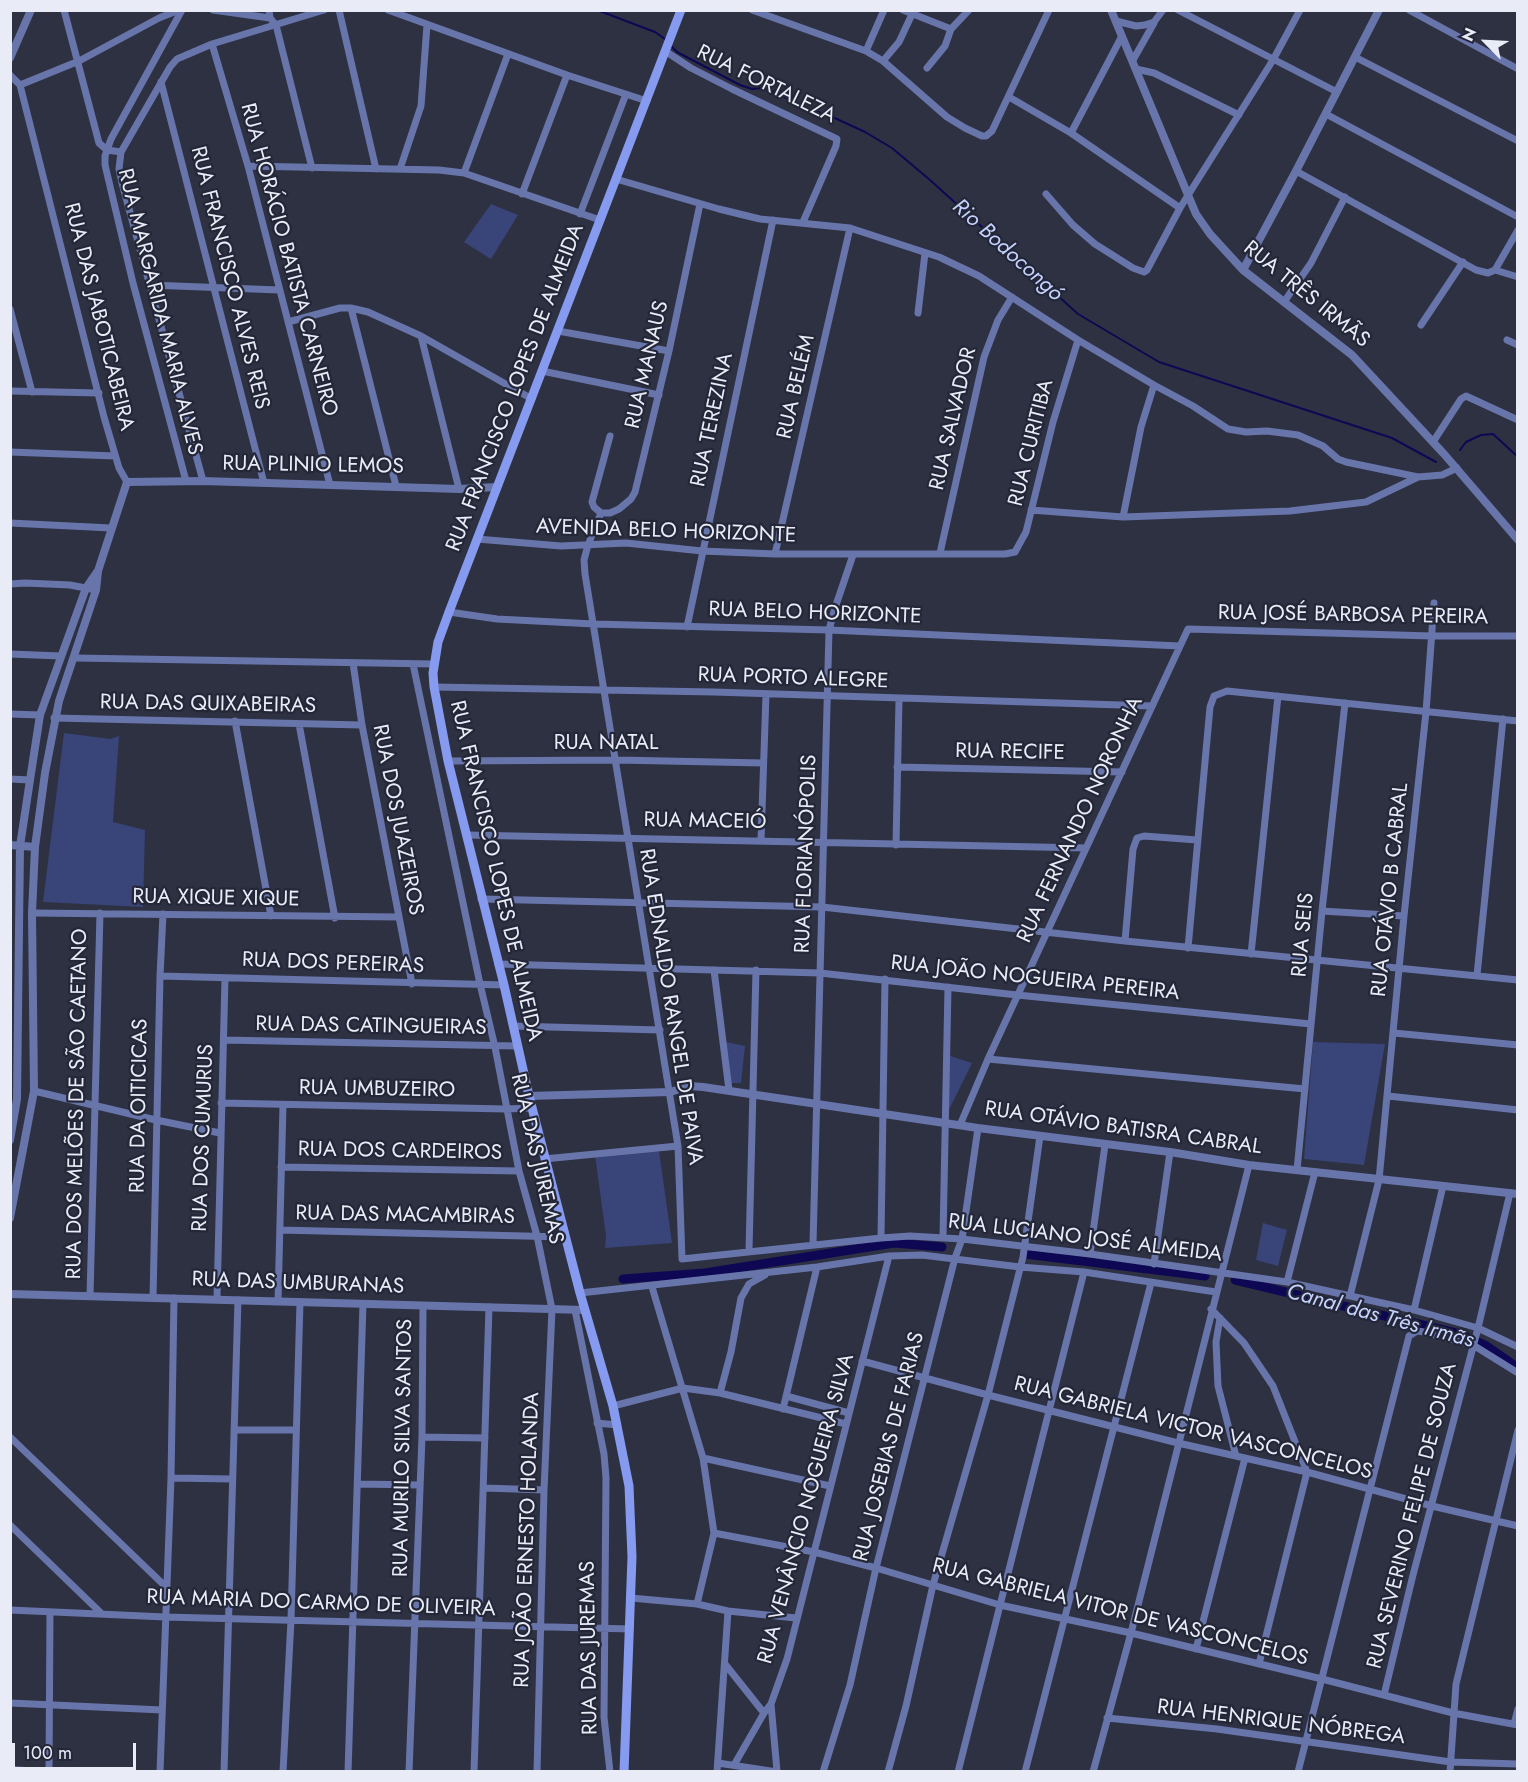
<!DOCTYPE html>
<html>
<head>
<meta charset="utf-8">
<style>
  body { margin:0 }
  #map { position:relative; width:1528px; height:1782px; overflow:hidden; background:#2d3142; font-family:Jost,sans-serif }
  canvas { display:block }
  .frame { position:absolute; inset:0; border:12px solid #e9ecf7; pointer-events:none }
  .north { position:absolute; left:1456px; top:12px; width:60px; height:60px; -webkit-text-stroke:4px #232737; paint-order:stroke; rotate:294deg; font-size:16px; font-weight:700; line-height:24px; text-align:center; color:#e9ecf7 }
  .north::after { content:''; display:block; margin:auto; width:21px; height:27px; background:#e9ecf7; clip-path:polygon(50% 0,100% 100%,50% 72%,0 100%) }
  .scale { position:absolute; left:12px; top:1743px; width:124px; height:27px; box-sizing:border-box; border:3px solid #e9ecf7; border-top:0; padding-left:8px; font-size:18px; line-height:21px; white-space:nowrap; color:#e9ecf7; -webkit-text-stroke:4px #232737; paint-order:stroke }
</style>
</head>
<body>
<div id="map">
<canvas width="1528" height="1782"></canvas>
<div class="frame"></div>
<div class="north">N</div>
<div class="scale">100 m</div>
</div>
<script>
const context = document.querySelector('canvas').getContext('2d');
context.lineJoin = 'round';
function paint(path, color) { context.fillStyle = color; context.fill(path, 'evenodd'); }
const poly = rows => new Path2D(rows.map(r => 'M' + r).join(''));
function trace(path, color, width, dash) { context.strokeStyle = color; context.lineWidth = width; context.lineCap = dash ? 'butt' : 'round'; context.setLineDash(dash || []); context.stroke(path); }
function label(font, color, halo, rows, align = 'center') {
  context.font = font + ' Jost,sans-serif'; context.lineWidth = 4.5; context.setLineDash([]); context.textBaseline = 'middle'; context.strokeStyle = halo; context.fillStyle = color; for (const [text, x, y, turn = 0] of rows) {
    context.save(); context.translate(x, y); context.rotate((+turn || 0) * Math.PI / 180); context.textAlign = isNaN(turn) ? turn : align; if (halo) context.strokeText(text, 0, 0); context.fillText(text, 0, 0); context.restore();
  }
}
paint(poly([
  [491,204,518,215,491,259,464,242],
  [64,733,110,739,119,736,113,822,145,830,143,907,43,902],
  [726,1042,745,1046,741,1083,730,1083],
  [1313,1042,1385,1044,1364,1165,1304,1159],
  [947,1055,972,1063,946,1116],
  [659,1151,672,1243,605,1248,606,1236,595,1155],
  [1263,1223,1287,1230,1278,1266,1256,1260]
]), '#394479');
trace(poly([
  [597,10,655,32,665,39],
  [671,46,677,52,740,85,752,89,763,88,775,92,809,110,826,114,865,132,892,148,930,180,1078,314,1159,362,1392,438,1436,462],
  [1460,450,1466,442,1481,435,1493,434,1518,457]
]), '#0e0854', 2);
trace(poly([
  [1025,1254,1205,1276],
  [623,1279,705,1273,894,1243,942,1247],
  [1235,1280,1460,1334,1485,1345,1518,1368]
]), '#0e0854', 9);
trace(poly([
  [64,10,99,143,107,150,121,152],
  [182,10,111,139,105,156,105,165,133,283,186,481],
  [213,10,270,18],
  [269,10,270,18,276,25,312,168],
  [339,10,376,169],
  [388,10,567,75,647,101],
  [752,10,866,51,883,61,947,117,965,128,982,136,986,136,992,131,1049,10],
  [903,10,951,29],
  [1178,10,1337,92],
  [1409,10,1518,69],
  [1116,21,1136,26,1145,25,1154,22,1163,10],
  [212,44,248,166,330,485],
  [665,51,691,68,732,89,837,139,836,146,803,222],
  [866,51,884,10],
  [1355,57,1518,141],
  [1133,60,1154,23],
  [883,61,899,42,914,10],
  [927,68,945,46,951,29,969,10],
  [1136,69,1154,73,1239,115],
  [10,75,20,85],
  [161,82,264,483],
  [1009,97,1071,133,1180,208],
  [1326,114,1518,217],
  [1071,133,1122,36],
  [248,166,439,170,464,173,600,220],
  [400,169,421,106,427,25],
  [1296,171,1476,270,1488,273,1495,270,1518,277],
  [464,173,508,54],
  [616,179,719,209,760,219,850,228,939,257,979,276,1078,340,1154,385,1193,406,1228,429,1246,432,1267,431,1298,435,1323,446,1338,459,1346,462,1418,477,1442,475,1457,468],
  [522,194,567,75],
  [1046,194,1073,225,1095,244,1133,268,1144,272,1147,270,1180,208,1273,60,1300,10],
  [580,214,626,94],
  [1495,270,1518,230],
  [150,285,279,290],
  [1284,302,1311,263,1345,197],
  [351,308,396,486],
  [10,309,32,392],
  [918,313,925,253],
  [288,322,340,308,351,308,368,312,421,336,532,399],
  [1421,325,1463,262],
  [558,331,669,351],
  [421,336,459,489],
  [1507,340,1518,345],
  [542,371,659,395],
  [10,391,99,393],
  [1433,442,1461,399,1466,396,1518,420],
  [10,452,115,456],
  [203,481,122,183,119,169,121,152,170,67,177,59,212,44,324,10],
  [127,482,119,468,104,417,20,85,79,61,159,18,179,10],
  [1031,510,1123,517,1290,511,1366,502,1418,477],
  [601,513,588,545,584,560,585,574,678,1146,682,1259,881,1238,910,1236,962,1239,1090,1254,1287,1282,1414,1310,1478,1328,1518,1347],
  [601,513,610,513,619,509,631,499,635,492,669,351,700,204],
  [601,513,594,507,592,502,610,436],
  [1123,517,1141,427,1154,385],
  [10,523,111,528],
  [477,539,561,546,626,543,702,551,775,554,1005,554,1015,552,1026,532,1053,422,1078,340],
  [940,553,984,357,998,320,1012,297],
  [775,554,850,228],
  [10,584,25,583,70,585,96,590],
  [449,612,497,619,594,624,829,630,1180,646],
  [687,627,773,220],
  [10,654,61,656],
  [75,658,434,664],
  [353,663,362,725,412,984],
  [413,664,480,984,495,1047,519,1171,537,1236,552,1309,544,1490,537,1772],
  [434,687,714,692,1152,706],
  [10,714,40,715],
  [54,718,362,725],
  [235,721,271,916],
  [299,724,335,918],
  [448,761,617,760,763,763],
  [897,767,1122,772],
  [10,779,30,780],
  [467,835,1086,848],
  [761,840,766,694],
  [896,845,899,700],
  [481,899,822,907,1125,941,1518,980],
  [1322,911,1404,916],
  [32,913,399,917],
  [1125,941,1133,849,1137,838,1144,836,1197,840],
  [1188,948,1210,707,1214,696,1227,691,1518,721],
  [1251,954,1278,696],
  [498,964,820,973,1017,995,1311,1024],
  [714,970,729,1090],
  [1477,975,1503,719],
  [160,976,504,985],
  [513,1026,660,1030],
  [1394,1033,1518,1045],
  [224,1040,518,1046],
  [988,1059,1305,1089],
  [34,1091,156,1120,220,1133],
  [1388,1096,1518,1110],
  [221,1103,506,1109,532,1108],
  [960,1125,988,1059,1188,629,1432,636,1518,636],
  [544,1159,678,1146],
  [281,1167,519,1171],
  [1297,1170,1322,911,1345,703],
  [280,1230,565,1237],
  [943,1237,948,987],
  [881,1238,885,979],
  [813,1244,829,630,835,608,853,555],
  [749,1250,756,970],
  [1090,1254,1105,1145],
  [1154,1264,1170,1152],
  [1287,1282,1315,1172],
  [652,1287,703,1458,714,1533,697,1604],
  [580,1293,817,1267,889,1256,922,1255,1020,1267,1084,1272,1216,1292],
  [90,1296,100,913],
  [1350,1296,1379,1180,1404,916,1426,712,1434,603],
  [153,1298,160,976,163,914],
  [217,1299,225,978],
  [278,1301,283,1105],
  [1211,1309,1244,1343,1273,1386,1307,1472,1259,1664],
  [575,1310,604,1454,606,1478,604,1717,610,1772],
  [1414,1310,1443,1186],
  [1220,1318,1216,1342,1218,1386,1236,1456],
  [862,1361,988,1395,1178,1443,1307,1472,1432,1506,1518,1526],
  [720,1393,731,1352,741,1298,749,1284,765,1275],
  [786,1396,849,1413],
  [613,1406,683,1388,720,1393,846,1424],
  [783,1409,817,1267],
  [597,1423,617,1425],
  [234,1430,296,1430],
  [10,1437,166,1587],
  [422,1437,485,1438],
  [703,1458,830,1486],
  [171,1478,232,1479],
  [359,1484,419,1485],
  [484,1488,544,1490],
  [10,1525,102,1614],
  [714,1533,814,1552,876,1568,1000,1605,1131,1633,1322,1679,1453,1713,1518,1725],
  [631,1598,697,1604,728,1611,796,1618],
  [10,1610,165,1617,630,1629],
  [1196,1649,1245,1458],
  [725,1664,764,1713],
  [1384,1695,1413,1575,1478,1328,1510,1193],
  [10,1703,162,1710],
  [1107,1718,1217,1729,1451,1762,1518,1764],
  [1514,1724,1518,1709],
  [718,1763,777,1772],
  [734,1765,764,1713,771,1704],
  [777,1771,771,1704,787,1659,889,1256],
  [49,1772,50,1612],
  [160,1772,171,1478,174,1298],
  [224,1772,238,1300],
  [283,1772,291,1620,300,1302],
  [348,1772,363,1304],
  [409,1772,422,1437,423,1306],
  [474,1772,489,1307],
  [717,1772,728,1611],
  [823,1772,850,1685,876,1568,955,1258,962,1239,978,1128],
  [888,1772,906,1706,933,1585,988,1395,1023,1257,1040,1136],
  [958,1772,1084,1272],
  [1025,1772,1151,1283],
  [1093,1772,1131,1633,1249,1165],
  [1298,1772,1409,1336,1417,1331,1424,1332,1473,1345,1518,1373],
  [1450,1772,1456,1684,1518,1430]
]), '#6875ab', 7);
trace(poly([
  [1111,10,1188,195,1196,214,1210,234,1243,270,1352,355,1444,454,1518,540],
  [10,58,31,10],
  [1243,270,1296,171,1379,10],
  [10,845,35,847],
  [529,1096,670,1092,690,1086,703,1087,978,1128,1170,1152,1249,1165,1518,1194],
  [10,1140,17,1099,20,846,30,780,40,715,86,588,97,572],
  [10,1218,34,1091,32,913,35,847,45,773,59,701,96,590,98,571,127,482,203,481,459,489,497,487],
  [10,1294,585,1310],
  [10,1770,41,1772]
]), '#6875ab', 8);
trace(poly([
  [624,1772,632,1557,629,1486,613,1406,580,1293,529,1096,504,985,448,761,434,687,433,673,438,642,449,612,681,10]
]), '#869aef', 9);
label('21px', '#e9ecf7', '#232737', [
  ["RUA FORTALEZA",766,85,26],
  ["RUA HORÁCIO BATISTA CARNEIRO",288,260,75],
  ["RUA FRANCISCO ALVES REIS",229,278,76],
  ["RUA TRÊS IRMÃS",1306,295,39],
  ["RUA MARGARIDA MARIA ALVES",159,312,76],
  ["RUA DAS JABOTICABEIRA",98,317,76],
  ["RUA MANAUS",648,365,-77],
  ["RUA BELÉM",797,387,-77],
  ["RUA FRANCISCO LOPES DE ALMEIDA",516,388,-69],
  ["RUA SALVADOR",954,419,-77],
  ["RUA TEREZINA",713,420,-78],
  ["RUA CURITIBA",1032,443,-76],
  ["RUA PLINIO LEMOS",313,466,1],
  ["AVENIDA BELO HORIZONTE",666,532,2],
  ["RUA BELO HORIZONTE",815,614,2],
  ["RUA JOSÉ BARBOSA PEREIRA",1353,616,1],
  ["RUA PORTO ALEGRE",793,679,2],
  ["RUA DAS QUIXABEIRAS",208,705,1],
  ["RUA NATAL",606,744],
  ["RUA RECIFE",1010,753,1],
  ["RUA DOS JUAZEIROS",397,820,79],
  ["RUA FERNANDO NORONHA",1081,820,-65],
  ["RUA MACEIÓ",705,822,1],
  ["RUA FLORIANÓPOLIS",807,854,-88],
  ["RUA FRANCISCO LOPES DE ALMEIDA",495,871,77],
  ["RUA OTÁVIO B CABRAL",1391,890,-84],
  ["RUA XIQUE XIQUE",216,899,1],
  ["RUA SEIS",1304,935,-85],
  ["RUA DOS PEREIRAS",333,964,2],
  ["RUA JOÃO NOGUEIRA PEREIRA",1035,979,6],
  ["RUA EDNALDO RANGEL DE PAIVA",670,1007,81],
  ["RUA DAS CATINGUEIRAS",371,1027,1],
  ["RUA UMBUZEIRO",377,1090,1],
  ["RUA DOS MELÕES DE SÃO CAETANO",78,1104,-89],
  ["RUA DA OITICICAS",140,1106,-89],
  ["RUA OTÁVIO BATISRA CABRAL",1123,1129,8],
  ["RUA DOS CUMURUS",204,1138,-88],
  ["RUA DOS CARDEIROS",400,1152,1],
  ["RUA DAS JUREMAS",536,1159,77],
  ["RUA DAS MACAMBIRAS",405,1216,1],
  ["RUA LUCIANO JOSÉ ALMEIDA",1085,1239,7],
  ["RUA DAS UMBURANAS",298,1284,2],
  ["RUA GABRIELA VICTOR VASCONCELOS",1193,1429,14],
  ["RUA JOSEBIAS DE FARIAS",890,1447,-76],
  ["RUA MURILO SILVA SANTOS",404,1448,-89],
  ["RUA VENÂNCIO NOGUEIRA SILVA",807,1509,-75],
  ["RUA SEVERINO FELIPE DE SOUZA",1413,1516,-76],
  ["RUA JOÃO ERNESTO HOLANDA",528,1540,-88],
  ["RUA MARIA DO CARMO DE OLIVEIRA",321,1604,2],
  ["RUA GABRIELA VITOR DE VASCONCELOS",1120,1613,14],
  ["RUA DAS JUREMAS",590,1648,-91],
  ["RUA HENRIQUE NÓBREGA",1281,1723,7]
]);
label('italic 22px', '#c7d3ff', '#232737', [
  ["Rio Bodocongó",1007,251,42],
  ["Canal das Três Irmãs",1380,1317,15]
]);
</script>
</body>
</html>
